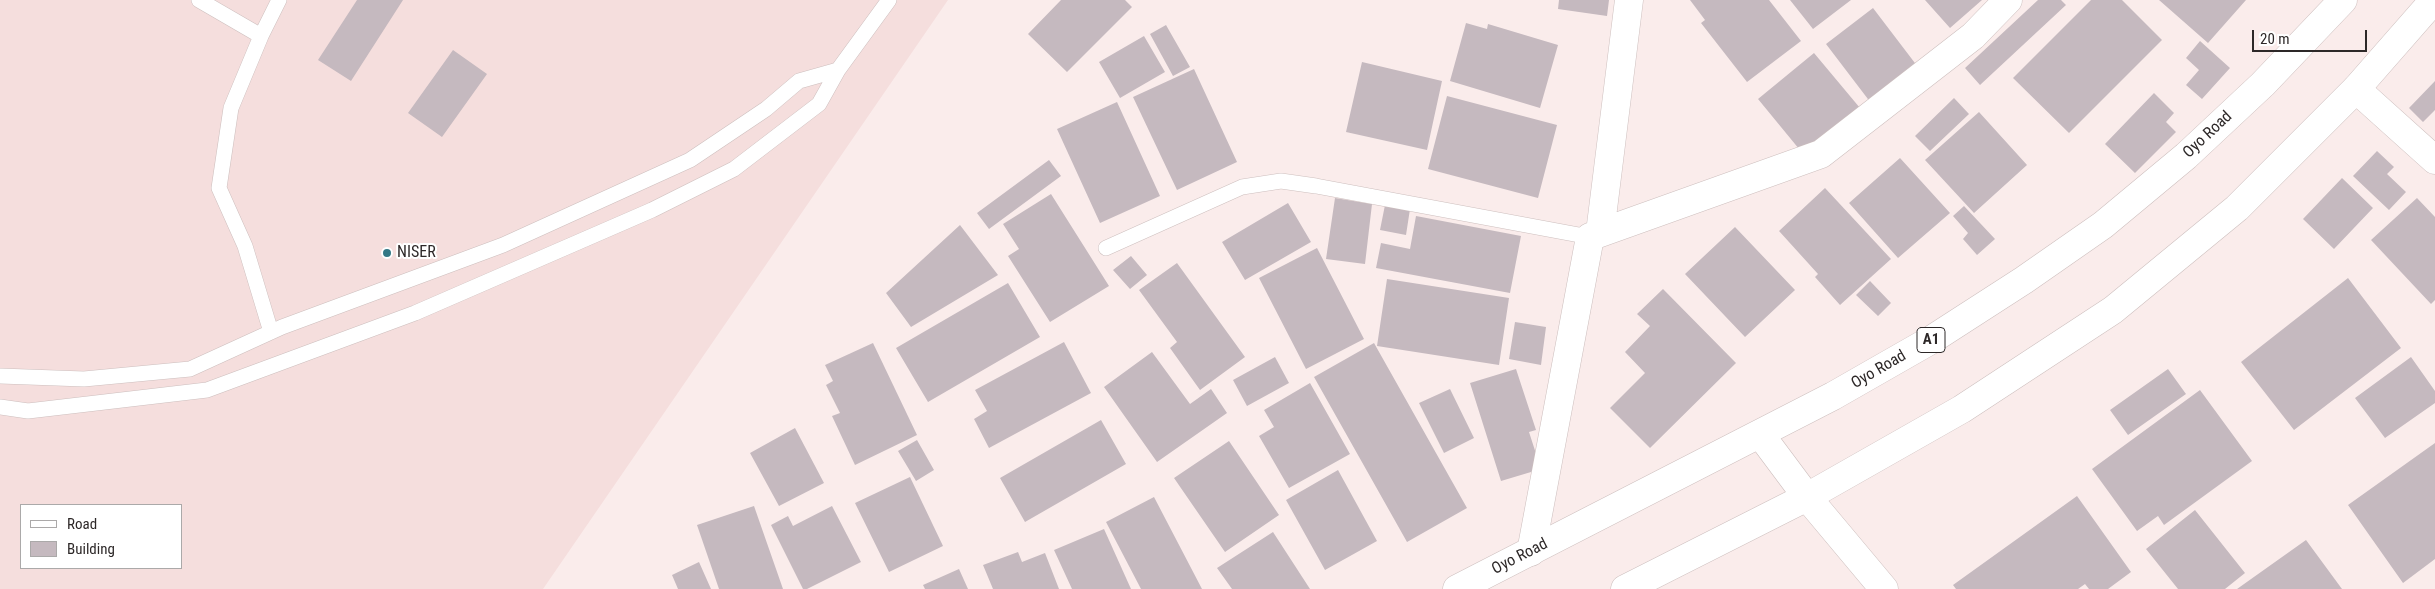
<!DOCTYPE html>
<html>
<head>
<meta charset="utf-8">
<style>
  body { margin:0 }
  #map { position:relative; width:2435px; height:589px; overflow:hidden; background:#faeceb; font-family:"Roboto Condensed",sans-serif }
  canvas { display:block }
  .legend { position:absolute; left:20px; top:504px; width:162px; height:65px; box-sizing:border-box; background:#fff; border:1px solid #aba9a9; margin:0; padding:6px 9px; list-style:none; font-size:15px; color:#2d2828 }
  .legend li { display:flex; align-items:center; gap:10px; height:25px }
  .legend b { width:25px; border:1px solid #aba9a9 }
  .scale { position:absolute; left:2252px; top:30px; width:115px; height:22px; box-sizing:border-box; border:2px solid #2d2828; border-top:0; padding-left:6px; font-size:15px; line-height:18px; white-space:nowrap; color:#2d2828; -webkit-text-stroke:4px #fff; paint-order:stroke }
</style>
</head>
<body>
<div id="map">
<canvas width="2435" height="589"></canvas>
<ul class="legend">
<li><b style="height:6px;background:#fff"></b>Road</li>
<li><b style="height:14px;background:#c5b9bf"></b>Building</li>
</ul>
<div class="scale">20 m</div>
</div>
<script>
const context = document.querySelector('canvas').getContext('2d');
context.lineJoin = 'round';
function paint(path, color) { context.fillStyle = color; context.fill(path, 'evenodd'); }
const poly = rows => new Path2D(rows.map(r => 'M' + r).join(''));
function trace(path, color, width, dash) { context.strokeStyle = color; context.lineWidth = width; context.lineCap = dash ? 'butt' : 'round'; context.setLineDash(dash || []); context.stroke(path); }
function label(font, color, halo, rows, align = 'center') {
  context.font = font + ' "Roboto Condensed",sans-serif'; context.lineWidth = 4; context.setLineDash([]); context.textBaseline = 'middle'; context.strokeStyle = halo; context.fillStyle = color; for (const [text, x, y, turn = 0] of rows) {
    context.save(); context.translate(x, y); context.rotate((+turn || 0) * Math.PI / 180); context.textAlign = isNaN(turn) ? turn : align; if (halo) context.strokeText(text, 0, 0); context.fillText(text, 0, 0); context.restore();
  }
}
paint(poly([
  [0,0,948,0,543,589,0,589],
  [21,505,181,505,181,568,21,568]
]), '#f5dedd');
paint(poly([
  [357,0,403,0,351,81,318,60],
  [1061,0,1125,0,1132,7,1067,72,1028,34],
  [1559,0,1609,0,1607,16,1558,9],
  [1690,0,1769,0,1801,41,1747,82,1701,23,1705,20],
  [1790,0,1851,0,1813,29],
  [1925,0,1982,0,1950,28],
  [2038,0,2061,0,2066,5,1980,85,1965,68],
  [2091,0,2122,0,2162,40,2069,133,2013,78],
  [2159,0,2246,0,2208,43],
  [1873,8,1921,71,1874,107,1826,44],
  [1466,23,1487,29,1488,24,1558,45,1540,108,1450,81],
  [1166,25,1190,67,1173,76,1150,34],
  [1144,36,1165,72,1120,98,1099,62],
  [2200,41,2230,68,2202,99,2186,85,2199,70,2186,58],
  [453,50,487,74,442,137,408,113],
  [1814,53,1860,108,1804,155,1758,99],
  [1362,62,1442,81,1427,150,1346,132],
  [1194,69,1237,162,1177,190,1133,97],
  [2435,81,2435,110,2423,122,2409,108],
  [2154,93,2174,113,2166,122,2176,132,2135,173,2105,144],
  [1447,96,1557,125,1538,198,1428,169],
  [1954,98,1969,114,1930,151,1915,136],
  [1117,102,1160,196,1100,223,1057,129],
  [1979,112,2027,165,1974,213,1925,160],
  [2377,151,2394,167,2387,174,2406,192,2389,210,2353,176],
  [1900,158,1950,213,1898,258,1849,203],
  [1049,160,1061,176,989,229,977,213],
  [2342,178,2373,208,2334,249,2303,219],
  [1825,188,1891,259,1840,305,1815,277,1818,274,1779,231],
  [1051,194,1109,286,1050,322,1008,256,1019,249,1003,224],
  [1335,198,1372,204,1365,264,1326,259],
  [2417,198,2435,217,2435,300,2431,304,2371,240],
  [1288,203,1311,242,1245,280,1222,242],
  [1385,205,1410,209,1406,235,1380,230],
  [1964,206,1995,239,1977,255,1963,239,1968,233,1953,216],
  [1416,216,1521,236,1510,293,1376,268,1381,243,1410,249],
  [960,225,998,275,911,327,886,293],
  [1735,227,1795,290,1745,337,1685,274],
  [1317,248,1364,339,1306,369,1259,278],
  [1131,256,1147,275,1130,289,1113,270],
  [1177,263,1245,357,1200,390,1170,348,1177,342,1139,290],
  [2348,278,2401,348,2294,430,2241,362],
  [1387,279,1509,298,1499,365,1377,346],
  [1870,281,1891,303,1878,316,1856,295],
  [1008,283,1040,337,928,402,896,348],
  [1663,289,1736,363,1650,448,1610,408,1645,373,1625,352,1650,326,1637,314],
  [1515,322,1546,327,1541,365,1509,359],
  [1064,342,1091,393,989,448,974,419,987,411,975,390],
  [873,343,917,435,855,465,832,416,840,413,826,385,833,381,825,365],
  [1374,343,1467,508,1407,542,1314,377],
  [1152,352,1190,404,1211,389,1227,413,1157,462,1104,387],
  [1275,357,1289,383,1247,406,1233,380],
  [2411,357,2435,391,2435,403,2385,438,2355,398],
  [1516,369,1536,430,1529,432,1541,469,1501,481,1470,383],
  [2168,369,2186,394,2128,435,2110,410],
  [1310,383,1350,454,1289,488,1259,436,1274,427,1264,410],
  [1450,389,1474,438,1444,453,1419,403],
  [2200,390,2252,461,2164,525,2158,516,2137,531,2092,469],
  [1101,420,1126,464,1025,522,1000,478],
  [795,428,824,483,779,506,750,453],
  [917,440,934,470,916,481,898,451],
  [1229,441,1279,515,1225,552,1174,478],
  [2435,443,2435,559,2403,583,2348,505],
  [1338,470,1377,541,1325,570,1286,500],
  [910,477,943,546,889,572,855,503],
  [2077,496,2131,572,2108,589,2089,589,2085,584,2078,589,1956,589,1953,585],
  [1154,497,1202,589,1141,589,1106,522],
  [754,506,783,589,719,589,697,525],
  [832,506,861,562,807,589,803,589,771,525,788,516,793,526],
  [2195,510,2245,573,2225,589,2178,589,2146,549],
  [1104,529,1131,589,1072,589,1054,550],
  [1273,532,1310,589,1232,589,1217,568],
  [2306,540,2342,589,2237,589],
  [1018,552,1022,562,1045,553,1059,589,993,589,983,565],
  [699,562,711,589,678,589,672,575],
  [959,569,968,589,925,589,923,585]
]), '#c5b9bf');
const lane = poly([
  [199,0,261,36],
  [1106,248,1242,187,1281,181,1316,186,1590,237],
  [271,332,245,246,219,188,231,108,261,36,279,0],
  [0,376,84,379,190,369,282,327,503,245,690,160,766,109,799,81,838,70],
  [0,407,28,411,207,390,415,313,652,210,734,169,819,104,838,70,889,0]
]);
const street = poly([
  [2356,89,2435,160],
  [1600,233,1821,154,1973,36,2008,0],
  [1760,434,1807,497,1884,589],
  [1531,552,1590,237,1600,233,1629,0]
]);
const highway = poly([
  [1457,589,1833,396,1931,340,2024,280,2103,225,2186,156,2263,84,2343,0],
  [1625,589,1807,497,1962,409,2113,310,2237,208,2356,89,2434,0]
]);
trace(lane, '#cdbfbe', 16);
trace(street, '#cdbfbe', 29);
trace(highway, '#cdbfbe', 29);
trace(lane, '#fff', 15);
trace(street, '#fff', 28);
trace(highway, '#fff', 28);
for (const [x, y, r, color] of [
  [387,253,5,"#337886"]
]) { const dot = new Path2D(); dot.arc(x, y, r, 0, 2 * Math.PI); context.fillStyle = color; context.fill(dot); trace(dot, '#fff', 2); }
for (const [x, y, w] of [
  [1931,340,28]
]) { const box = new Path2D(); box.roundRect(x - w / 2, y - 12.5, w, 25, 4); context.fillStyle = '#fff'; context.fill(box); trace(box, '#2d2828', 1); }
label('bold 15px', '#2d2828', null, [
  ["A1",1931,340]
]);
label('16px', '#2d2828', '#fff', [
  ["Oyo Road",2208,135,-43],
  ["Oyo Road",1879,370,-30],
  ["Oyo Road",1520,557,-27]
]);
label('16px', '#2d2828', '#fff', [
  ["NISER",397,253]
], 'left');
</script>
</body>
</html>
